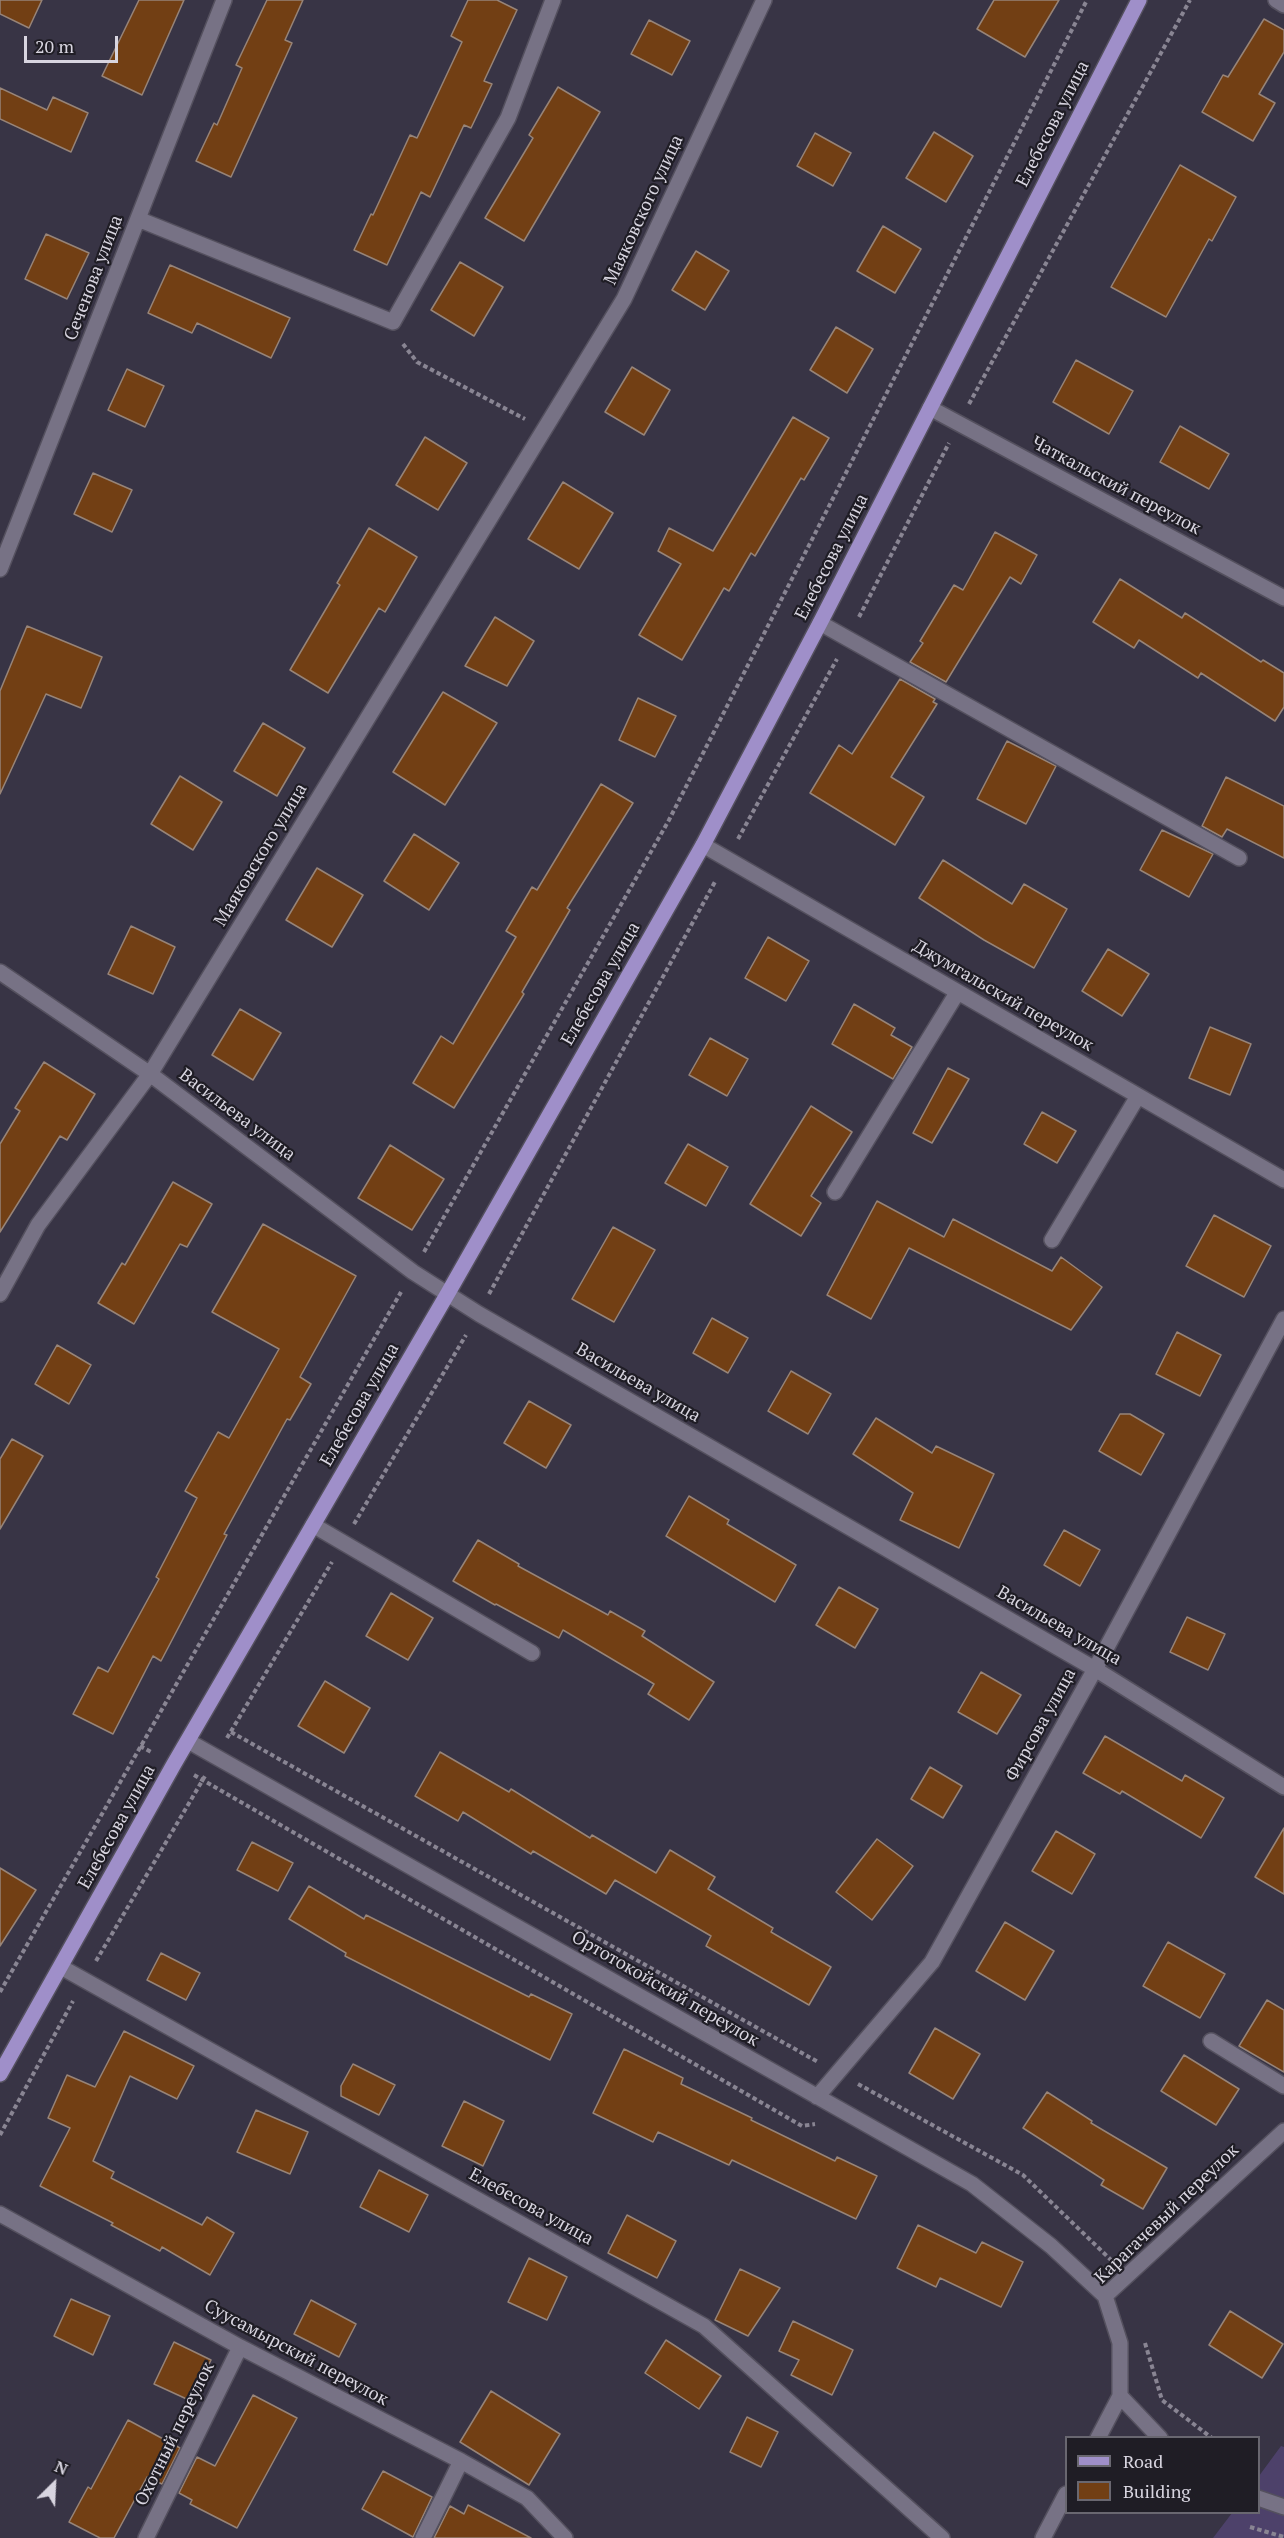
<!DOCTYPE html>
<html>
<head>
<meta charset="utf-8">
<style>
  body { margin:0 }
  #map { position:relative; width:1284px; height:2538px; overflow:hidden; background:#383445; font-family:"PT Serif",serif }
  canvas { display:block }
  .legend { position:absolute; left:1065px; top:2436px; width:195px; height:78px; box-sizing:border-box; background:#1f1d25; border:2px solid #696770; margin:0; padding:8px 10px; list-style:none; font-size:18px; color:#d8d5e0 }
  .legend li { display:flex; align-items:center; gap:12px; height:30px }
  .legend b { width:30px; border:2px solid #696770 }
  .north { position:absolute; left:24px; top:2454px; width:60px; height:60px; -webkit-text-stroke:4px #1f1d25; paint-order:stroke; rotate:24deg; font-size:16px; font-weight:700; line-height:24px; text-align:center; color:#d8d5e0 }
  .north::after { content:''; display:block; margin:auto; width:21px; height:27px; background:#d8d5e0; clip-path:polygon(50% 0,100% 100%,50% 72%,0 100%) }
  .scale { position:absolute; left:24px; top:36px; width:94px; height:27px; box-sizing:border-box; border:3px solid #d8d5e0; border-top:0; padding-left:8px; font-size:18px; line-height:21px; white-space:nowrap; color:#d8d5e0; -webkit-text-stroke:4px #1f1d25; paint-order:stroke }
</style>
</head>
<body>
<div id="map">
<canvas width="1284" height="2538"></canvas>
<ul class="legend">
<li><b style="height:8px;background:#9f8fc9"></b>Road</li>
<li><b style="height:16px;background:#723f14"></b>Building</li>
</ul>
<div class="north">N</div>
<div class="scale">20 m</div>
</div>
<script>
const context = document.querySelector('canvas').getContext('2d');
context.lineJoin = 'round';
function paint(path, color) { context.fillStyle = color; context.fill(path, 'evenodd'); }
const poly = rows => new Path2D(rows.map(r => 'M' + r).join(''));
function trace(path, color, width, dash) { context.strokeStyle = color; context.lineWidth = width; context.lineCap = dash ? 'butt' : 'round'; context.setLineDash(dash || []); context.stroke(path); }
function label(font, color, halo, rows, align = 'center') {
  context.font = font + ' "PT Serif",serif'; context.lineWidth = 4.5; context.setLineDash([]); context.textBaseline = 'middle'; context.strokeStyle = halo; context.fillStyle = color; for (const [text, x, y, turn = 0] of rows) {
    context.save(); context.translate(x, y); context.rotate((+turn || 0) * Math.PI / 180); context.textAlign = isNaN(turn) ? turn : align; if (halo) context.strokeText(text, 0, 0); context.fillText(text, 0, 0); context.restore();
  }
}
paint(poly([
  [1281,2446,1284,2447,1284,2538,1213,2538,1232,2513,1258,2512,1259,2476]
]), '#4d416a');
const building = poly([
  [0,0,42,0,29,28,0,14,0,0],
  [139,0,184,0,142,95,102,76,139,0],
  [267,0,303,0,285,40,292,43,231,177,196,161,214,123,217,125,242,68,236,65,267,0],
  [468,0,497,0,517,10,484,81,492,84,471,128,464,125,430,197,421,192,387,265,354,250,371,214,373,215,410,135,417,138,462,42,451,36,468,0],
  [994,0,1059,0,1025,57,977,29,994,0],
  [1264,19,1284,30,1284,52,1259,94,1275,103,1253,141,1202,112,1223,75,1228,77,1264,19],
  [649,20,690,41,672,75,631,54,649,20],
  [558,87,600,112,524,241,485,218,533,138,529,135,558,87],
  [0,88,47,110,53,97,88,113,71,152,0,119,0,88],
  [934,132,973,156,946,202,906,178,934,132],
  [815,133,851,153,833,186,797,166,815,133],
  [1180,165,1236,197,1212,241,1209,239,1166,317,1111,287,1180,165],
  [883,226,921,249,895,293,857,271,883,226],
  [46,234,89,253,67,299,25,279,46,234],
  [696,251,729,271,705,310,672,290,696,251],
  [460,262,503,287,474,336,431,310,460,262],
  [170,265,290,318,271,358,197,323,192,333,148,313,170,265],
  [836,327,873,349,847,393,810,370,836,327],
  [1076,360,1133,391,1109,434,1053,402,1076,360],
  [632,367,670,390,644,435,605,412,632,367],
  [127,369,164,386,145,427,108,410,127,369],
  [793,417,829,438,804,480,801,478,755,556,751,553,729,591,724,588,682,660,639,635,681,564,658,551,669,528,713,551,793,417],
  [1180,426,1229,454,1209,489,1160,462,1180,426],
  [425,437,467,463,438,510,396,485,425,437],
  [93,473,132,490,112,532,74,514,93,473],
  [563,482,613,513,579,569,528,539,563,482],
  [369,528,417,557,385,612,379,608,328,693,290,670,340,585,337,583,369,528],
  [995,532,1037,555,1021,584,1010,577,946,682,910,662,923,643,920,641,954,585,963,590,995,532],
  [1120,579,1182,618,1185,613,1261,662,1263,660,1284,673,1284,707,1275,721,1201,673,1198,678,1139,640,1134,648,1093,622,1120,579],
  [495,617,534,641,507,686,465,666,495,617],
  [27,626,102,657,81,708,46,694,0,794,0,691,27,626],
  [900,679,935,699,933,702,937,704,891,777,924,797,895,845,810,793,839,745,852,754,900,679],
  [443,692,497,723,445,805,393,772,443,692],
  [638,698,676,716,655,757,619,740,638,698],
  [263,723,305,748,277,796,234,771,263,723],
  [1007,741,1056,766,1026,824,977,799,1007,741],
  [180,776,222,802,193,850,151,824,180,776],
  [1226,777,1284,806,1284,858,1227,829,1222,837,1202,826,1226,777],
  [601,784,633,803,567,908,570,910,522,992,524,994,454,1108,413,1083,441,1036,453,1044,516,937,506,931,532,887,537,890,601,784],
  [1162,830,1213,854,1189,897,1140,870,1162,830],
  [414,834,459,863,429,910,384,881,414,834],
  [943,860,1012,904,1024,884,1067,909,1034,968,984,940,919,898,943,860],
  [317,868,363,895,332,947,286,920,317,868],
  [131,926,175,947,153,994,108,974,131,926],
  [768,937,809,961,786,1001,745,978,768,937],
  [1108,949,1149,974,1122,1016,1082,991,1108,949],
  [854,1004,895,1028,891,1035,912,1047,893,1079,832,1044,854,1004],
  [240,1009,281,1033,253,1080,212,1055,240,1009],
  [1210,1027,1251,1044,1230,1095,1189,1078,1210,1027],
  [710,1038,748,1059,727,1096,689,1075,710,1038],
  [44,1062,95,1094,67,1140,60,1136,0,1232,0,1144,20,1111,15,1108,44,1062],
  [948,1068,969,1079,932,1143,913,1133,948,1068],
  [811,1106,852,1132,811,1196,821,1203,801,1236,750,1204,811,1106],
  [1042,1112,1076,1131,1057,1163,1024,1144,1042,1112],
  [688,1144,728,1167,706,1206,665,1183,688,1144],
  [390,1145,444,1179,412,1230,358,1198,390,1145],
  [173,1182,212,1204,187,1247,180,1244,134,1324,98,1303,122,1263,125,1265,173,1182],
  [877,1201,944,1237,953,1219,1052,1271,1061,1257,1102,1287,1071,1330,909,1248,871,1319,827,1295,877,1201],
  [1214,1215,1271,1246,1244,1297,1186,1266,1214,1215],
  [263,1224,356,1276,300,1377,311,1384,290,1420,287,1419,224,1534,227,1535,161,1661,153,1656,113,1734,73,1714,98,1667,108,1672,159,1579,156,1577,197,1498,185,1491,218,1432,229,1438,279,1349,212,1312,263,1224],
  [613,1227,655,1250,614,1322,572,1299,613,1227],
  [712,1318,748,1338,728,1373,693,1353,712,1318],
  [1177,1332,1221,1355,1200,1396,1156,1374,1177,1332],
  [57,1345,91,1365,69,1404,35,1384,57,1345],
  [791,1371,831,1394,808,1434,768,1411,791,1371],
  [529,1401,571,1425,546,1468,504,1443,529,1401],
  [1120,1414,1130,1414,1164,1434,1141,1475,1099,1451,1120,1414],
  [876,1418,932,1453,936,1446,994,1474,959,1548,900,1520,913,1493,853,1454,876,1418],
  [12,1439,43,1456,0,1529,0,1459,12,1439],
  [689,1496,729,1520,727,1524,796,1565,775,1602,666,1536,689,1496],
  [1064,1530,1100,1550,1080,1586,1044,1565,1064,1530],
  [478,1540,519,1564,518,1566,608,1615,610,1611,645,1631,642,1636,714,1682,689,1720,648,1694,654,1684,563,1630,559,1638,496,1604,495,1605,453,1581,478,1540],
  [839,1587,878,1609,855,1648,816,1625,839,1587],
  [391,1593,433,1618,408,1660,366,1636,391,1593],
  [1187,1617,1225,1634,1208,1670,1170,1652,1187,1617],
  [981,1672,1021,1695,997,1734,958,1712,981,1672],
  [325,1681,370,1708,344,1753,298,1726,325,1681],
  [1105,1736,1182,1781,1185,1775,1224,1798,1201,1838,1122,1791,1120,1794,1083,1773,1105,1736],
  [440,1752,509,1792,511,1789,590,1838,592,1835,656,1873,670,1850,715,1877,708,1889,773,1928,771,1932,831,1967,809,2005,706,1946,711,1936,615,1880,606,1894,533,1851,531,1854,463,1812,458,1821,415,1796,440,1752],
  [930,1767,962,1786,943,1818,911,1799,930,1767],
  [1284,1828,1284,1894,1255,1877,1284,1828],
  [1056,1831,1095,1854,1072,1894,1032,1871,1056,1831],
  [877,1839,913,1866,872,1920,836,1892,877,1839],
  [252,1842,293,1863,278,1891,237,1870,252,1842],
  [0,1868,36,1890,0,1946,0,1868],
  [309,1886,364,1919,366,1915,529,1997,531,1994,572,2014,550,2060,345,1956,346,1953,289,1919,309,1886],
  [1005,1922,1054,1951,1025,2000,976,1971,1005,1922],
  [1168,1942,1225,1974,1200,2018,1143,1986,1168,1942],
  [161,1953,200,1973,186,2000,147,1980,161,1953],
  [1267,2000,1284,2010,1284,2072,1239,2046,1267,2000],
  [935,2028,980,2054,953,2099,909,2073,935,2028],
  [124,2031,194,2066,177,2099,130,2076,93,2161,114,2172,111,2178,202,2225,207,2217,234,2233,210,2275,162,2247,160,2251,111,2225,113,2223,40,2186,70,2128,48,2118,67,2075,95,2087,124,2031],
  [624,2049,683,2078,681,2084,752,2118,751,2120,835,2161,837,2157,877,2176,856,2219,732,2160,729,2165,658,2132,653,2142,593,2113,624,2049],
  [1184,2055,1239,2089,1216,2125,1161,2091,1184,2055],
  [353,2064,395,2085,379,2115,341,2096,341,2086,353,2064],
  [1047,2092,1092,2121,1091,2123,1167,2168,1143,2209,1101,2185,1104,2180,1023,2128,1047,2092],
  [464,2101,504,2121,483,2166,442,2146,464,2101],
  [256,2110,308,2132,290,2174,237,2152,256,2110],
  [379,2170,428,2195,409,2232,360,2207,379,2170],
  [627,2215,676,2241,657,2278,608,2253,627,2215],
  [918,2225,976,2253,982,2242,1023,2262,1001,2307,940,2278,936,2287,897,2268,918,2225],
  [529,2258,567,2277,547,2320,508,2302,529,2258],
  [740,2269,780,2288,748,2336,715,2320,740,2269],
  [71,2299,110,2316,93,2355,54,2336,71,2299],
  [311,2300,356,2324,339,2357,294,2334,311,2300],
  [1230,2311,1283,2344,1262,2378,1209,2345,1230,2311],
  [793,2321,853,2350,832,2395,791,2375,799,2360,779,2351,793,2321],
  [666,2340,721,2376,699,2409,645,2373,666,2340],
  [174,2342,211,2360,191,2401,154,2384,174,2342],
  [491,2391,560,2434,529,2485,460,2442,491,2391],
  [253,2395,297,2418,237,2528,190,2504,192,2500,179,2493,197,2457,215,2466,253,2395],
  [747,2417,778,2432,761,2467,730,2452,747,2417],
  [128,2420,180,2448,162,2484,147,2477,114,2538,100,2538,69,2522,88,2487,91,2489,128,2420],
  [383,2471,432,2497,413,2537,362,2509,383,2471],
  [468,2505,531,2538,434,2538,450,2506,464,2514,468,2505]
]);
paint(building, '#723f14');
trace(building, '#978478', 1.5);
const street = poly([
  [1276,0,1284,5],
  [138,219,393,322,508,118,553,0],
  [930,408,1284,598],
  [0,569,224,0],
  [820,623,1239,858],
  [703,845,1284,1180],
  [0,972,150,1074,413,1272,479,1314,1095,1669,1284,1787],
  [835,1192,957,993],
  [1052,1240,1138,1096],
  [0,1294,38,1225,150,1074,624,299,764,0],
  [313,1525,532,1653],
  [188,1741,972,2184,1051,2246,1105,2296,1120,2343,1120,2396,1098,2438],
  [61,1967,704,2326,942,2538],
  [1211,2041,1284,2086],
  [817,2097,932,1962,1095,1669,1284,1319],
  [0,2214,240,2347,461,2461,527,2498,565,2538],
  [1105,2296,1284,2131],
  [1120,2396,1160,2438],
  [1258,2498,1284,2507],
  [146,2538,240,2347],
  [423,2538,461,2461],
  [1043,2538,1066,2494]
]);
const primary = poly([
  [0,2074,174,1764,448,1293,703,845,820,623,1139,0]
]);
trace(street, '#54505e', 18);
trace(primary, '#54505e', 18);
trace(poly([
  [403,344,417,362,525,419],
  [969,404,1190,0],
  [859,617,949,443],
  [738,839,837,659],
  [424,1252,669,820,1087,0],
  [489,1294,716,880],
  [354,1524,466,1335],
  [231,1732,818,2062],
  [227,1738,332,1562],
  [140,1746,153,1753],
  [194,1775,802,2126,815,2124],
  [96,1961,205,1776],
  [0,1992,401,1292],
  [858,2084,1023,2175,1111,2260],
  [0,2135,73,2001],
  [1145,2343,1162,2400,1212,2438],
  [1250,2527,1284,2537]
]), '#898593', 4, [4.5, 3]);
trace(street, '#777285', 15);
trace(primary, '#9f8fc9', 15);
label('18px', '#d8d5e0', '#1f1d25', [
  ["Елебесова улица",1053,124,-63],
  ["Маяковского улица",644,210,-65],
  ["Сеченова улица",94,278,-69],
  ["Чаткальский переулок",1116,486,28],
  ["Елебесова улица",832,557,-63],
  ["Маяковского улица",261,855,-59],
  ["Елебесова улица",601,984,-60],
  ["Джумгальский переулок",1003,996,30],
  ["Васильева улица",237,1115,37],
  ["Васильева улица",638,1383,30],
  ["Елебесова улица",360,1405,-60],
  ["Васильева улица",1059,1626,30],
  ["Фирсова улица",1041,1725,-61],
  ["Елебесова улица",117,1827,-61],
  ["Ортотокойский переулок",665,1989,30],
  ["Елебесова улица",531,2207,29],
  ["Карагачевый переулок",1167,2214,-44],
  ["Суусамырский переулок",296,2353,28],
  ["Охотный переулок",175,2434,-64]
]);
</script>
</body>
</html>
